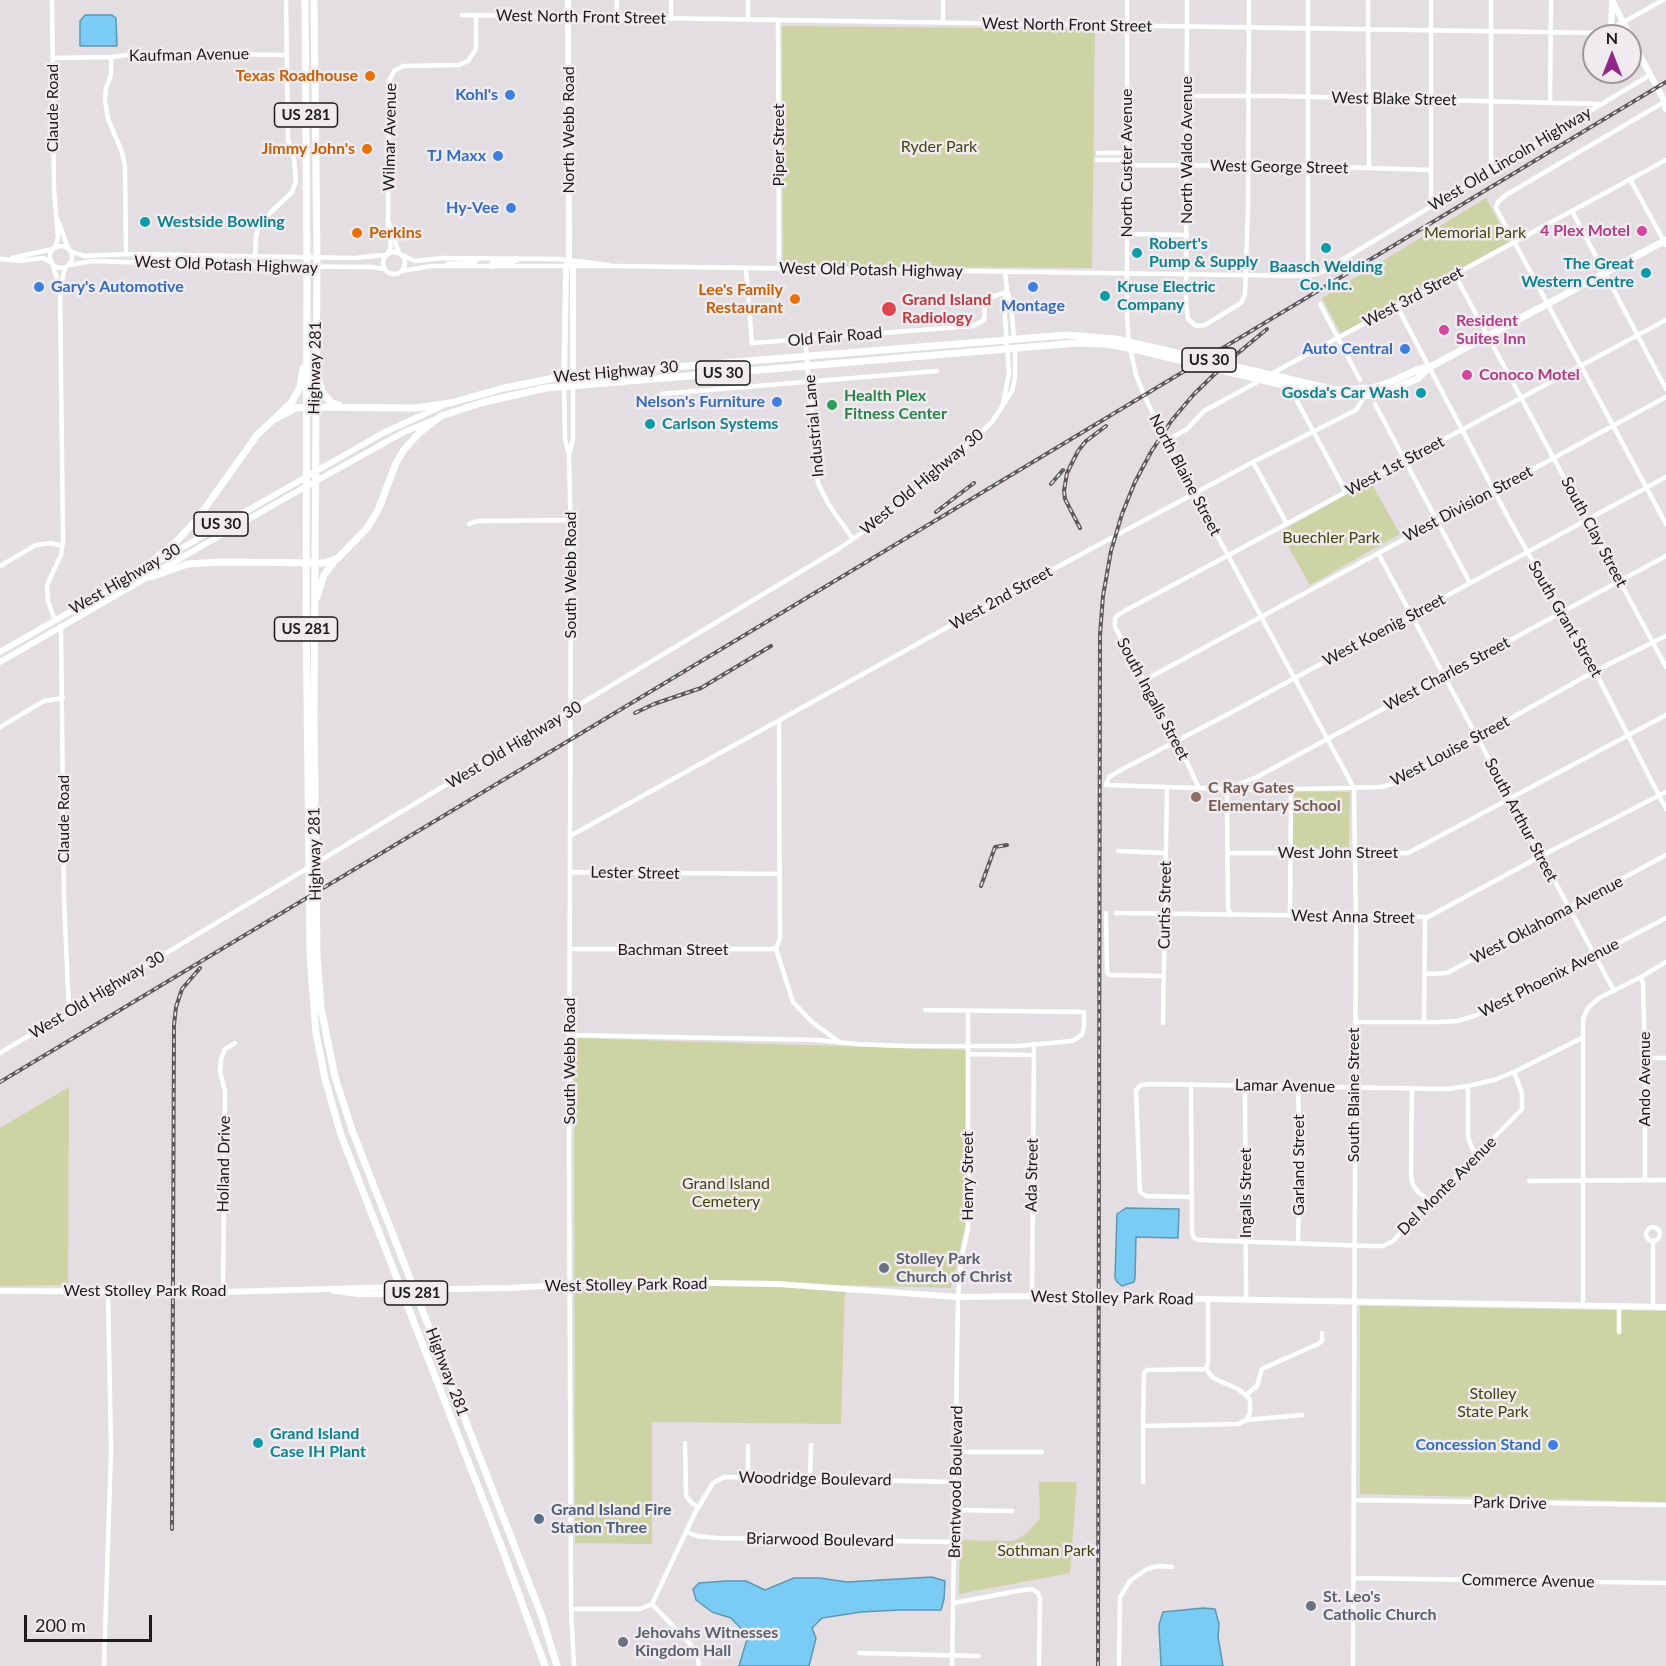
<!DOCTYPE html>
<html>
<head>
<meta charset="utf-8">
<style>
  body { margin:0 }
  #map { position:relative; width:1666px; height:1666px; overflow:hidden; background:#e2dee1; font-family:Lato,sans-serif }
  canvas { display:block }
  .north { position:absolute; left:1582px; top:24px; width:60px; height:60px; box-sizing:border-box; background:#efebee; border:2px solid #9b979a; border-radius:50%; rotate:0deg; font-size:16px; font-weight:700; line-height:24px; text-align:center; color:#1c1a1c }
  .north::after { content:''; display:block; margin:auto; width:21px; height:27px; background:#932789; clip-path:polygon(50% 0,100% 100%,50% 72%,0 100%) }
  .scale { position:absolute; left:24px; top:1615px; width:128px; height:27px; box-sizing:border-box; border:3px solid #1c1a1c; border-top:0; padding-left:8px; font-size:18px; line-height:21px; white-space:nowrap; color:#1c1a1c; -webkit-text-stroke:4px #efebee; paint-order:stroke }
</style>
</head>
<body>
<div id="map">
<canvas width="1666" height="1666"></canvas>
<div class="north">N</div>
<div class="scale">200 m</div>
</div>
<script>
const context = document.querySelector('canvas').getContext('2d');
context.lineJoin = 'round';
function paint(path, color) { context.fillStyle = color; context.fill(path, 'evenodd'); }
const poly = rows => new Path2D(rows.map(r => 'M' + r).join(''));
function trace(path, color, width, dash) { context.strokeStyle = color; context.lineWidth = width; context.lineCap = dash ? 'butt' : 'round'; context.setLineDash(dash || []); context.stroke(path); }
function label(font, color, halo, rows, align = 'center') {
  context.font = font + ' Lato,sans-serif'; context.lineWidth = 5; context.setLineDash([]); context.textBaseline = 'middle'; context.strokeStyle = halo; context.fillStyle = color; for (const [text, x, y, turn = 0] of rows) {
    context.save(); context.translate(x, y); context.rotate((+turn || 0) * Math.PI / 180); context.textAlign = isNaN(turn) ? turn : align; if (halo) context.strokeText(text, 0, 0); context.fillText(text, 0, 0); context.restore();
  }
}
paint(poly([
  [782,26,1095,29,1092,268,783,266],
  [1486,198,1509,242,1341,334,1322,298],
  [1370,481,1400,534,1310,585,1280,532],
  [1293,791,1350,792,1349,849,1292,848],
  [574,1038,966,1050,965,1227,951,1288,845,1285,841,1424,652,1422,652,1544,575,1543],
  [69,1087,68,1285,0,1286,0,1128],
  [1360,1306,1666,1311,1666,1502,1360,1494],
  [1039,1482,1077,1482,1070,1573,959,1594,960,1540,1014,1541,1027,1533,1040,1518]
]), '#cdd3a5');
const water = poly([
  [85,15,112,15,116,18,117,46,80,46,80,21,85,15],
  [1126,1208,1179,1209,1178,1238,1136,1237,1135,1278,1134,1282,1122,1286,1117,1282,1115,1278,1117,1214,1126,1208],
  [932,1577,945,1581,944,1599,941,1610,900,1610,861,1612,822,1618,812,1628,816,1638,809,1666,739,1666,748,1636,731,1618,712,1612,696,1600,693,1589,699,1583,725,1581,746,1581,765,1590,794,1578,820,1578,847,1582,932,1577],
  [1203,1608,1215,1609,1219,1624,1218,1637,1223,1666,1161,1666,1159,1625,1163,1612,1203,1608]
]);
paint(water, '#7bccf5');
trace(water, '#5e97b4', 1.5);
trace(poly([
  [52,0,54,190,58,237,55,248],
  [1127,0,1127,317,1129,344,1136,375,1145,397,1166,441,1354,788,1356,917,1353,1666],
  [1187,0,1186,304,1188,319,1196,326,1205,325,1241,303,1245,295,1248,207,1249,0],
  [1368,0,1369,168],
  [1431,0,1431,206],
  [462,15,1604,33,1663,0],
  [616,18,617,0],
  [671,19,671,0],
  [748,20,748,0],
  [778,20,779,269],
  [943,23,943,0],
  [111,57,111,75,106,88,105,100,108,119,122,152,125,167,126,254],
  [53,58,111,57,143,53,287,55],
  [1188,96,1277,96,1600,104],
  [1666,101,1506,195,1498,202,1496,208,1666,524],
  [1550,103,1551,0],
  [1098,153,1127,153],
  [1097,160,1127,160],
  [1127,165,1307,166,1431,170],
  [1491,170,1491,0],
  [1630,179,1666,245],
  [1572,211,1666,389],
  [58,220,68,248],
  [389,223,399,253],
  [1127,234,1187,235],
  '50 257a11 11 0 1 1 22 0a11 11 0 1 1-22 0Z',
  [70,251,84,256,126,254,354,258,385,255],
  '383 263a11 11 0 1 1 22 0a11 11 0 1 1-22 0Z',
  [388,253,391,247,388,229,389,81,394,71,403,66,459,65,468,61,476,49,476,15],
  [402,255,415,261,442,258,558,259,609,265],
  [255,256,256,237,258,229,271,212,292,192,296,181,294,159,288,140,286,0],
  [12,258,53,249],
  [0,259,19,261,43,258,50,262],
  [158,261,179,260,183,255],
  [447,264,475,262,478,258],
  [69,265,93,261,239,266,371,267,384,269],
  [199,265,202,261,218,261,227,258],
  [53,266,59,286],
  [491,267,492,263,511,262,517,260],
  [746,268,752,343,973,326,984,320,985,303,988,298,1007,292],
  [402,271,432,266,615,266,1308,276,1322,272,1650,75],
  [1005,272,1007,292,1011,301,1014,340],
  [1455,275,1666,667],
  [1308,276,1308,0],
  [1320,304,1360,380],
  [1397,306,1510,521,1595,671,1666,809],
  [805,339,818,483,829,505,853,539],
  [1271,374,1666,160],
  [573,385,573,439,569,455,571,542,569,1153,571,1609,574,1666],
  [564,386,565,439,569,455],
  [661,394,937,371],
  [1297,401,1346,492],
  [1003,404,1009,373,1004,303,1007,292],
  [1375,404,1470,583],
  [1166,441,1187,429,1204,411,1261,380],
  [1253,462,1287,524],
  [1666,477,1234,711,1121,770,1109,777,1106,785,1258,790,1381,787,1398,782,1595,671,1666,636],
  [469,524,477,521,570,520],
  [1378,553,1614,991],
  [0,566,36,545,51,543,62,546],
  [55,620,48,602,47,585,61,555,63,541,60,289,65,268],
  [61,627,64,900,69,1011],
  [1143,681,1666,397],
  [779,721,780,938,776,949,793,1002,812,1022,838,1041],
  [0,727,44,701,63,698],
  [1199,788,1177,741,1115,627,1115,618,1119,614,1666,320],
  [570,836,1022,586,1253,462,1356,410,1365,396],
  [1118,851,1165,853],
  [1228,853,1408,853,1666,715],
  [570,872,780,874],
  [1106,913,1107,972,1109,975,1164,976],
  [1116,913,1428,917,1541,856,1666,792],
  [1231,915,1228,908,1227,789,1257,777,1666,556],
  [1290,916,1291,789],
  [570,949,776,949],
  [1425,974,1447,973,1666,855],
  [1641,977,1643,984,1645,1058,1645,1180],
  [1355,1022,1442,1022,1458,1021,1474,1016,1510,1000,1666,918],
  [1424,1022,1425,918],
  [1163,1023,1167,787],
  [570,1035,817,1040,857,1044,904,1046,1017,1046,1072,1041,1082,1035,1084,1027,1084,1012,925,1010],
  [0,1053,840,548,886,516,948,464,992,422,1012,391,1015,378,1015,348],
  [969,1054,1034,1055],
  [1645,1058,1666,1058],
  [1191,1084,1192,1231,1194,1238,1199,1240,1370,1246,1383,1246,1393,1241,1522,1109,1522,1093,1514,1072],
  [1245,1086,1246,1300],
  [1468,1086,1468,1137,1472,1148,1477,1155],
  [1298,1087,1300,1157,1298,1243],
  [1412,1088,1411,1176,1413,1185,1418,1192,1431,1202],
  [1529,1181,1666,1180],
  [1191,1197,1146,1196,1140,1192,1136,1090,1141,1085,1150,1084,1447,1089,1468,1086,1494,1080,1514,1072,1582,1038],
  '1646 1234a7 7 0 1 1 14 0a7 7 0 1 1-14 0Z',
  [223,1292,225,1091,220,1072,221,1059,225,1049,235,1043],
  [1032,1296,1034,1044],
  [1583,1306,1583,1019,1588,1008,1599,998,1641,977,1666,962],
  [1653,1307,1653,1241],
  [1619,1332,1619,1307],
  [1206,1369,1208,1362,1208,1299],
  [1246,1395,1257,1386,1262,1369,1318,1344,1322,1341,1322,1333],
  [1246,1420,1302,1415],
  [685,1443,686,1496,692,1503,698,1507],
  [956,1452,1042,1452],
  [748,1477,748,1446],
  [810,1478,811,1445],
  [1143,1482,1143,1426,1144,1373,1147,1370,1206,1369,1213,1378,1238,1389,1250,1399,1250,1413,1246,1420,1238,1424,1143,1426],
  [1355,1500,1666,1505],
  [955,1510,1012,1511],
  [686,1532,697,1536,717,1538,954,1542],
  [1354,1578,1666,1583],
  [954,1603,1017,1591,1032,1589,1038,1593,1040,1598,1039,1666],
  [652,1604,690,1644,697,1654,699,1666],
  [571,1609,640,1609,652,1604,695,1513,713,1483,724,1477,955,1482],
  [859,1653,978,1656],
  [104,1666,111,1450,108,1291],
  [952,1666,958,1297,961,1261,968,1228,968,1012],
  [1119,1666,1120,1597,1130,1581,1147,1569,1159,1566,1172,1567]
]), '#fff', 4.5);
trace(poly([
  [1612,0,1630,36],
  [1609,31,1611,26,1612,4],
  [1630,37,1665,102,1666,109],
  [569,260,573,267,573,385],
  [564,385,566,267,569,260,568,0],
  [0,652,383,433,442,406],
  [0,662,282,500,404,432,434,420],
  [0,1291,223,1292,400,1287,438,1287,450,1289,509,1288,595,1283,645,1282,778,1284,958,1297,1032,1296,1666,1307],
  [334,1291,359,1294,416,1294,439,1293,449,1289]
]), '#fff', 6);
trace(poly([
  [305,0,307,267,306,610,310,956,316,1033,325,1079,341,1135,500,1543,545,1666],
  [314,0,317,257,314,719,317,956,321,1008,335,1077,352,1130,541,1614,557,1666],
  [318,377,323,394,332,403,339,405],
  [277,418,296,408,307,407,415,408,450,403,504,388,564,376,1067,335,1116,339,1336,390,1372,388,1393,381,1417,370,1429,367],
  [144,568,177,541,198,518,257,435,292,402,300,387,303,368],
  [150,577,188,564,221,562,324,563,338,558,368,527,379,508,396,463,403,451,419,433,441,416,484,402,546,388,1077,343,1104,344,1129,348,1329,396,1365,396,1393,389,1417,379,1430,367,1666,240],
  [317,597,324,575,334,562]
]), '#fff', 7);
const rail = poly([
  [1051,484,1063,470],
  [936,512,974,483],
  [1080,528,1065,499,1064,491,1067,473,1078,451,1086,441,1106,426],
  [635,713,654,704,701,688,771,646],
  [981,886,995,847,1007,845],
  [0,1082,1666,82],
  [172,1529,174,1025,176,1007,182,989,200,968],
  [1098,1666,1100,635,1103,596,1111,551,1122,514,1135,482,1151,452,1172,420,1194,394,1226,363,1267,329]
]);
trace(rail, '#5d5a5d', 4);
trace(rail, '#efebee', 1.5, [4.5]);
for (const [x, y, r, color] of [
  [370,76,6,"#e8710a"],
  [510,95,6,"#3f7fe0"],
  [367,149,6,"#e8710a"],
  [498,156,6,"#3f7fe0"],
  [511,208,6,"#3f7fe0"],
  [145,222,6,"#0f9aa8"],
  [1642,231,6,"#d1479c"],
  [357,233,6,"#e8710a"],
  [1326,248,6,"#0f9aa8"],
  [1137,253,6,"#0f9aa8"],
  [1646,273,6,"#0f9aa8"],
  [39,287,6,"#3f7fe0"],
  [1033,287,6,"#3f7fe0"],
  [1105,296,6,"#0f9aa8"],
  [795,299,6,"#e8710a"],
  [889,309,8,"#e0444e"],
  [1444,330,6,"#d1479c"],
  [1405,349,6,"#3f7fe0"],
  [1467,375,6,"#d1479c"],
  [1421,393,6,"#0f9aa8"],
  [777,402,6,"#3f7fe0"],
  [832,405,6,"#2e9e5b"],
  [650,424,6,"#0f9aa8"],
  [1196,797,6,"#8d6e63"],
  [884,1268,6,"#6b7280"],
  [258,1443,6,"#0f9aa8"],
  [1553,1445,6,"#3f7fe0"],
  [539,1519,6,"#5c6f8a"],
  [1311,1606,6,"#6b7280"],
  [623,1642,6,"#6b7280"]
]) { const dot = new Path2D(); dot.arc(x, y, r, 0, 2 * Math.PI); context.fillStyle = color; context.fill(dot); trace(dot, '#efebee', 2); }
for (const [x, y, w] of [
  [306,115,63],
  [1209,360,54],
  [723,373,54],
  [221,524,54],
  [306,629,63],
  [416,1293,63]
]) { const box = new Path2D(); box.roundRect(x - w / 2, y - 12, w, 24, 4.5); context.fillStyle = '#efebee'; context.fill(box); trace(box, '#1c1a1c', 1.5); }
label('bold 15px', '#1c1a1c', null, [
  ["US 281",306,115],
  ["US 30",1209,360],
  ["US 30",723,373],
  ["US 30",221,524],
  ["US 281",306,629],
  ["US 281",416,1293]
]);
label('16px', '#1c1a1c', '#efebee', [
  ["West North Front Street",581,17,1],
  ["West North Front Street",1067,25,1],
  ["Kaufman Avenue",189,55,-1],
  ["West Blake Street",1394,99,1],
  ["Claude Road",53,108,-90],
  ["North Webb Road",569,130,-90],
  ["Wilmar Avenue",390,137,-89],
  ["Piper Street",779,145,-90],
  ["North Waldo Avenue",1187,150,-90],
  ["West Old Lincoln Highway",1510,159,-31],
  ["North Custer Avenue",1127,163,-90],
  ["West George Street",1279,167,1],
  ["West Old Potash Highway",226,265,2],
  ["West Old Potash Highway",871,270,1],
  ["West 3rd Street",1413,297,-28],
  ["Old Fair Road",835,337,-5],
  ["Highway 281",315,368,-89],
  ["West Highway 30",616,372,-5],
  ["Industrial Lane",814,426,-95],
  ["West 1st Street",1395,466,-28],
  ["North Blaine Street",1185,475,62],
  ["West Old Highway 30",922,482,-40],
  ["West Division Street",1468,504,-28],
  ["South Clay Street",1594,532,62],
  ["South Webb Road",571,575,-90],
  ["West Highway 30",125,579,-30],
  ["West 2nd Street",1001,598,-29],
  ["South Grant Street",1565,619,60],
  ["West Koenig Street",1384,630,-28],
  ["West Charles Street",1447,674,-28],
  ["South Ingalls Street",1153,699,62],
  ["West Old Highway 30",514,745,-31],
  ["West Louise Street",1450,751,-28],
  ["Claude Road",64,819,-90],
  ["South Arthur Street",1521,820,62],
  ["West John Street",1338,853],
  ["Highway 281",315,854,-91],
  ["Lester Street",635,873,1],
  ["Curtis Street",1165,905,-89],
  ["West Anna Street",1353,917,1],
  ["West Oklahoma Avenue",1547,920,-28],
  ["Bachman Street",673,950],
  ["West Phoenix Avenue",1549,978,-27],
  ["West Old Highway 30",97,995,-31],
  ["South Webb Road",570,1061,-90],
  ["Ando Avenue",1645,1079,-90],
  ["Lamar Avenue",1285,1086,1],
  ["South Blaine Street",1354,1095,-90],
  ["Holland Drive",224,1164,-89],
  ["Garland Street",1299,1165,-90],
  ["Ada Street",1032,1175,-89],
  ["Henry Street",968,1176,-90],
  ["Del Monte Avenue",1447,1186,-45],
  ["Ingalls Street",1246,1193,-90],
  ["West Stolley Park Road",626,1285,-1],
  ["West Stolley Park Road",145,1291],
  ["West Stolley Park Road",1112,1298,1],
  ["Highway 281",447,1372,69],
  ["Woodridge Boulevard",815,1479,1],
  ["Brentwood Boulevard",956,1482,-89],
  ["Park Drive",1510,1503,1],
  ["Briarwood Boulevard",820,1540,1],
  ["Commerce Avenue",1528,1581,1]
]);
label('bold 16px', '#c56008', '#efebee', [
  ["Texas Roadhouse",358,76],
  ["Jimmy John's",355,149],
  ["Perkins",369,233,"left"],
  ["Lee's Family",783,290],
  ["Restaurant",783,308]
], 'right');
label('bold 16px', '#366cbe', '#efebee', [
  ["Kohl's",498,95],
  ["TJ Maxx",486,156],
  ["Hy-Vee",499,208],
  ["Gary's Automotive",51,287,"left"],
  ["Montage",1033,306,"center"],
  ["Auto Central",1393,349],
  ["Nelson's Furniture",765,402],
  ["Concession Stand",1541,1445]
], 'right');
label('16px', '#42460d', '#efebee', [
  ["Ryder Park",939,147],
  ["Memorial Park",1475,233],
  ["Buechler Park",1331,538],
  ["Grand Island",726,1184],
  ["Cemetery",726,1202],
  ["Stolley",1493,1394],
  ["State Park",1493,1412],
  ["Sothman Park",1046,1551]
]);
label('bold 16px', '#0d838f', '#efebee', [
  ["Westside Bowling",157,222],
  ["Robert's",1149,244],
  ["Pump & Supply",1149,262],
  ["The Great",1634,264,"right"],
  ["Western Centre",1634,282,"right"],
  ["Baasch Welding",1326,267,"center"],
  ["Co. Inc.",1326,285,"center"],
  ["Kruse Electric",1117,287],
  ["Company",1117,305],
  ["Gosda's Car Wash",1409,393,"right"],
  ["Carlson Systems",662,424],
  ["Grand Island",270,1434],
  ["Case IH Plant",270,1452]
], 'left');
label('bold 16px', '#b23c85', '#efebee', [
  ["4 Plex Motel",1630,231,"right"],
  ["Resident",1456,321],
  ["Suites Inn",1456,339],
  ["Conoco Motel",1479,375]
], 'left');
label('bold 16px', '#be3a42', '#efebee', [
  ["Grand Island",902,300],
  ["Radiology",902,318]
], 'left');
label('bold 16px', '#27864d', '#efebee', [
  ["Health Plex",844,396],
  ["Fitness Center",844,414]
], 'left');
label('bold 16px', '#785e54', '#efebee', [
  ["C Ray Gates",1208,788],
  ["Elementary School",1208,806]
], 'left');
label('bold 16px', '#5b616d', '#efebee', [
  ["Stolley Park",896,1259],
  ["Church of Christ",896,1277],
  ["St. Leo's",1323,1597],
  ["Catholic Church",1323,1615],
  ["Jehovahs Witnesses",635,1633],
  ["Kingdom Hall",635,1651]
], 'left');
label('bold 16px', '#4e5e75', '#efebee', [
  ["Grand Island Fire",551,1510],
  ["Station Three",551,1528]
], 'left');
</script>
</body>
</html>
